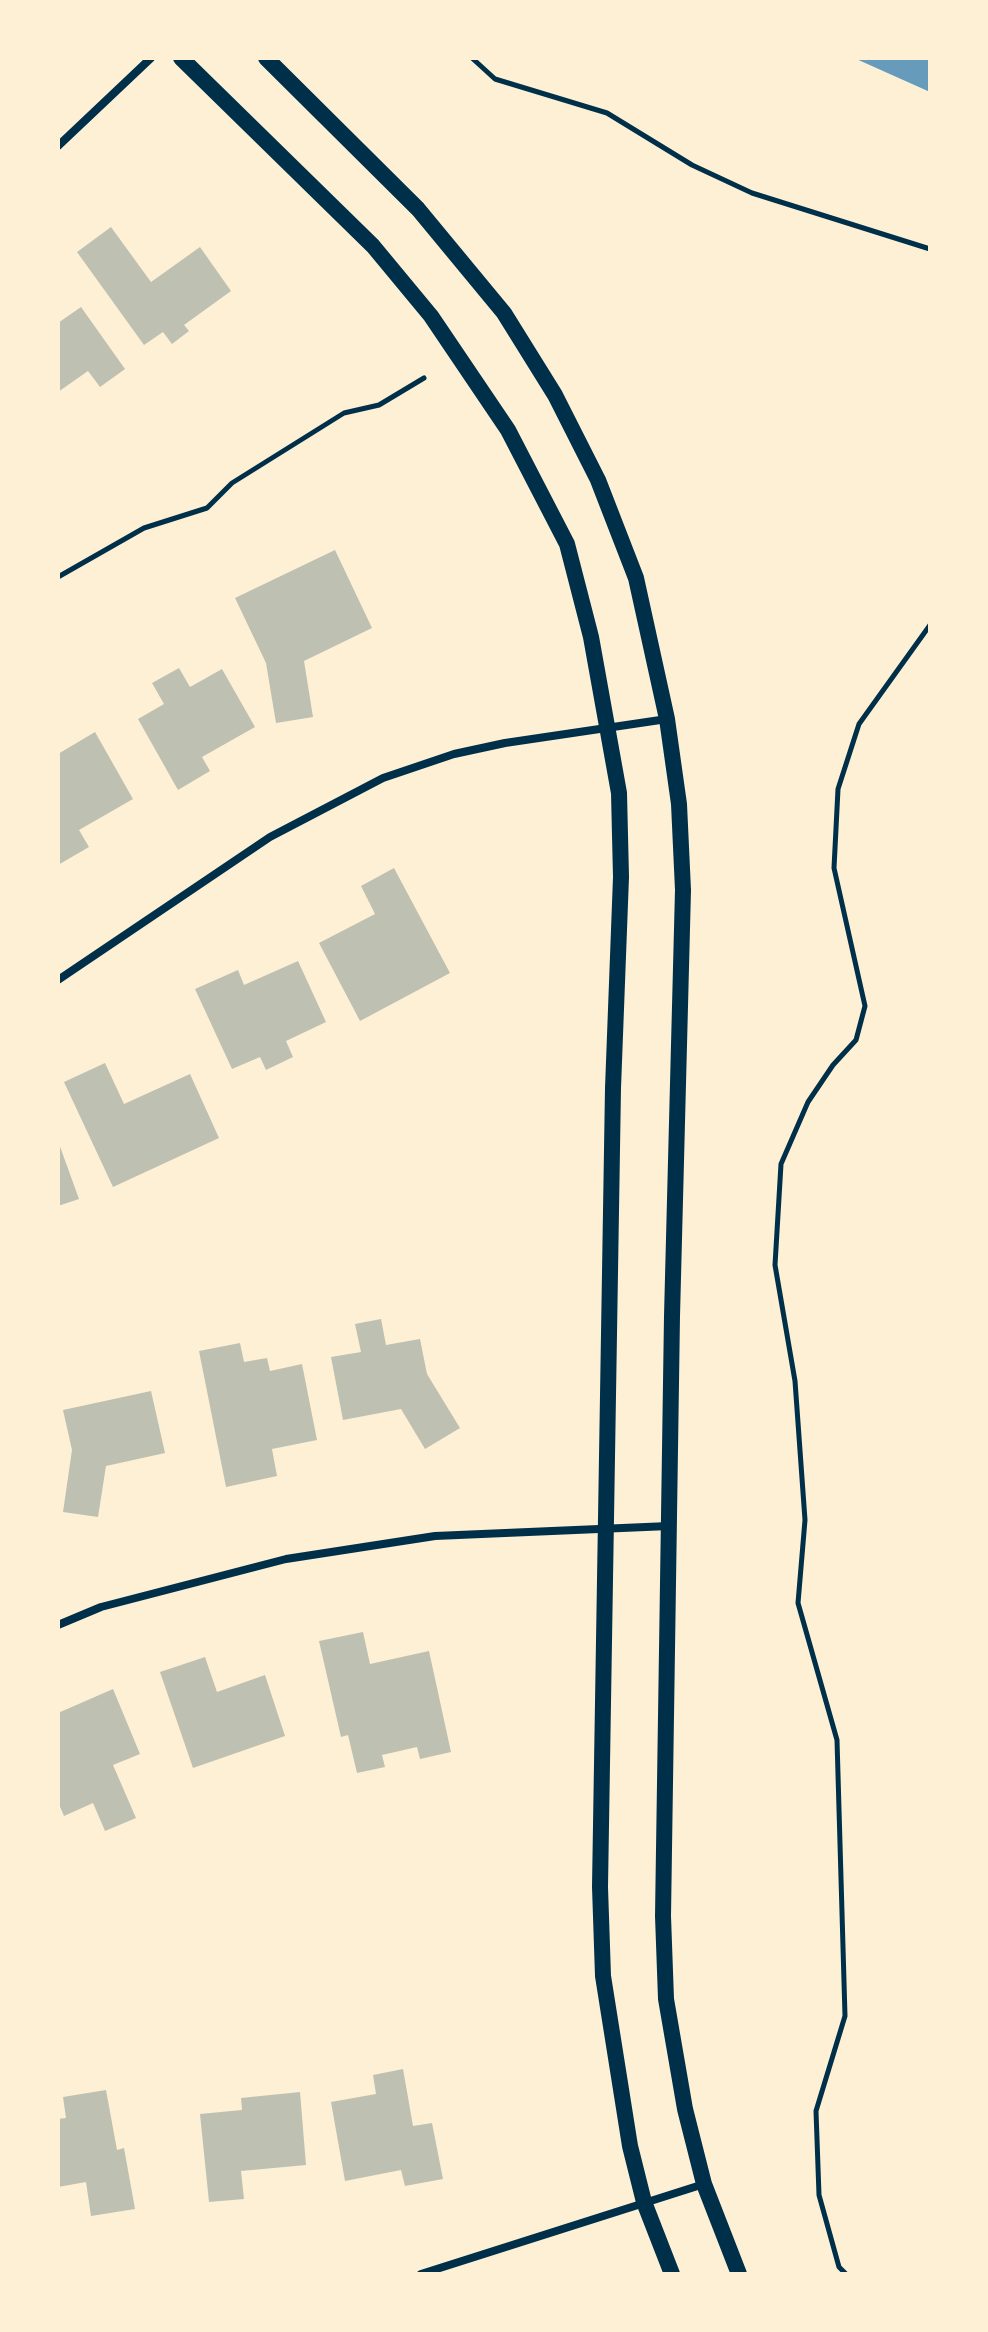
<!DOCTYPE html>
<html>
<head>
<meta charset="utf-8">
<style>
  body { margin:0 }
  #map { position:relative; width:988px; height:2332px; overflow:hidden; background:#fdf0d5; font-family:Quicksand,sans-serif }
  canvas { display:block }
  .frame { position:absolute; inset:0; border:60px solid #fdf0d5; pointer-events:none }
</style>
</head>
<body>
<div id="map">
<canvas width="988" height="2332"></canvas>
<div class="frame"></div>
</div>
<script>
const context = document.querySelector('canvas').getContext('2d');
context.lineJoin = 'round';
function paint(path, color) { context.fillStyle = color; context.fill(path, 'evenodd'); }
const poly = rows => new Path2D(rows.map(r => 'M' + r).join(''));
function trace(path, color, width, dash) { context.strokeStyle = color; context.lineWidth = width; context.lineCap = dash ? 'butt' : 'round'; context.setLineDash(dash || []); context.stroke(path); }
paint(poly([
  [854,58,930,58,930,92]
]), '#669bbc');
paint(poly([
  [111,227,151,282,200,247,231,291,184,325,189,331,172,344,163,332,144,345,77,252],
  [81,307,125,369,100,387,88,371,58,392,58,323],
  [335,550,372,628,304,661,313,717,276,723,266,663,235,598],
  [179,668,190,687,222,669,255,727,202,757,210,771,178,790,138,719,164,704,152,683],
  [95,732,133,799,79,830,89,847,58,865,58,754],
  [394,868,450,973,360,1021,319,943,375,914,361,886],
  [298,961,326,1022,286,1041,293,1057,266,1070,260,1057,232,1069,195,989,238,970,244,985],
  [105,1063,124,1104,190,1074,219,1138,113,1187,64,1082],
  [58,1141,79,1199,58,1206],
  [381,1319,386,1345,420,1339,427,1374,460,1428,425,1449,401,1409,343,1420,331,1357,361,1352,355,1324],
  [240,1343,244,1362,267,1358,270,1371,302,1364,317,1440,272,1449,277,1476,226,1487,199,1351],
  [151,1391,165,1453,106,1466,98,1517,63,1512,72,1450,63,1410],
  [363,1632,370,1664,429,1651,451,1752,420,1759,417,1747,382,1755,385,1767,357,1773,348,1735,341,1737,319,1641],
  [205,1657,217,1692,265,1675,285,1736,193,1768,160,1672],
  [113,1689,140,1754,113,1765,136,1818,105,1831,93,1803,64,1816,58,1802,58,1713],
  [403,2069,413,2126,432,2123,443,2179,405,2186,401,2170,345,2181,331,2102,376,2094,373,2075],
  [106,2090,117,2150,124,2148,135,2209,91,2216,86,2182,58,2187,58,2119,66,2118,63,2097],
  [300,2092,306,2165,241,2171,244,2199,209,2202,200,2114,242,2110,241,2098]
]), '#bec0b2');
trace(poly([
  [472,58,495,79,607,113,692,165,752,193,930,249],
  [58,577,144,528,207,508,232,483,344,413,379,405,424,378],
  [846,2274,839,2267,819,2195,816,2111,845,2016,837,1740,798,1603,805,1520,795,1381,775,1265,781,1164,808,1102,833,1065,856,1040,865,1006,834,868,838,789,859,724,930,625]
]), '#003049', 5);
trace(poly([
  [58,146,151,58],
  [58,980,270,837,383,778,454,754,505,743,667,719],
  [58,1625,101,1607,286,1559,435,1536,669,1526],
  [421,2274,704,2184]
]), '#003049', 8);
trace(poly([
  [181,58,373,246,431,316,508,430,567,544,591,637,619,793,621,877,613,1088,600,1887,603,1976,630,2146,644,2202,672,2274],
  [266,58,418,209,504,313,555,395,598,480,636,578,667,719,679,804,683,890,672,1316,663,1916,666,1999,685,2109,704,2184,739,2274]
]), '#003049', 16);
</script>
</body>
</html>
